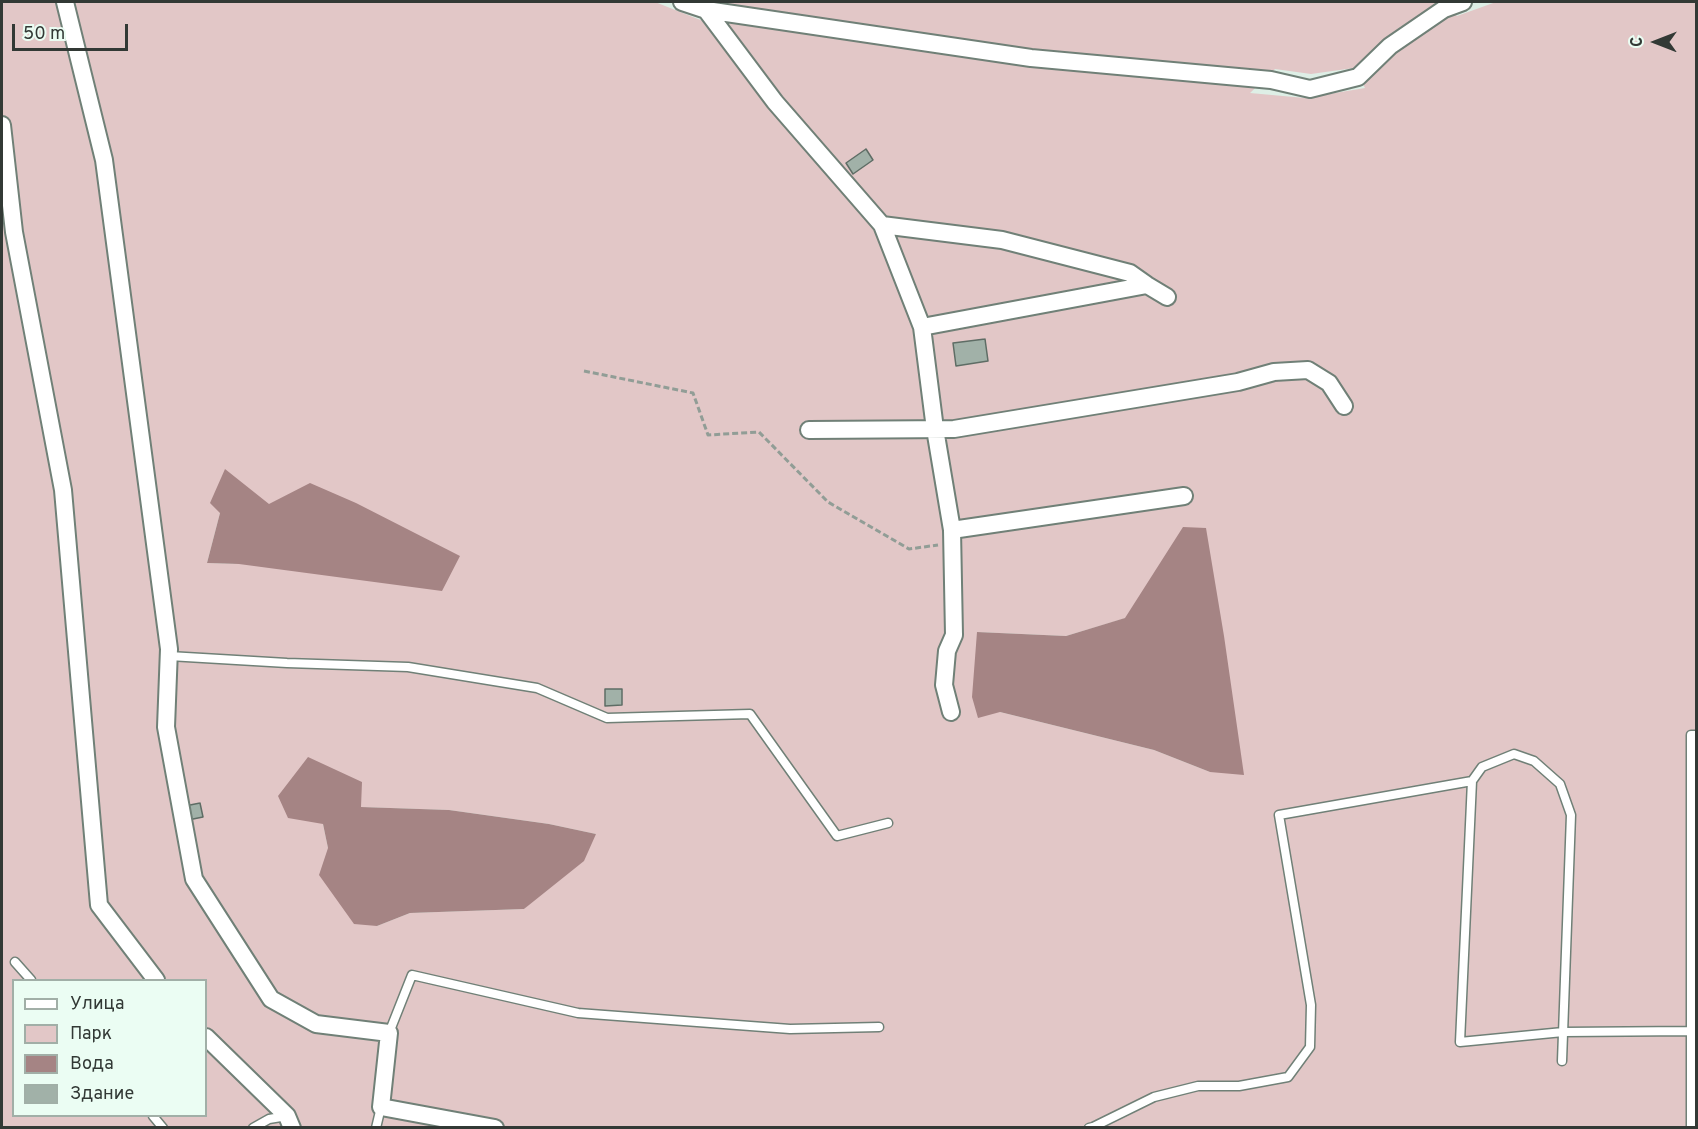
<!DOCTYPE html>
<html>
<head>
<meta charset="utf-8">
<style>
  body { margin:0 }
  #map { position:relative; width:1698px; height:1129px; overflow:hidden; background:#deefe6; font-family:Overpass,sans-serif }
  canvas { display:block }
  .frame { position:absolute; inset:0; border:3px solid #323935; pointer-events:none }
  .legend { position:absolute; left:12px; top:979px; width:195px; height:138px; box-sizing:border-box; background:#ebfdf3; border:2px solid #a1afa7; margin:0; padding:8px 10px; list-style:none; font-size:18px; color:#323935 }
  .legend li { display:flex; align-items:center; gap:12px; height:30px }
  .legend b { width:30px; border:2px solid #a1afa7 }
  .north { position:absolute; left:1626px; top:12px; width:60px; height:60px; -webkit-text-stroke:4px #ebfdf3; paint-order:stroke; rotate:270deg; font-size:16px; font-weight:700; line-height:24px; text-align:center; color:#323935 }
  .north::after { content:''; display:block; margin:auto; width:21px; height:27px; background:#323935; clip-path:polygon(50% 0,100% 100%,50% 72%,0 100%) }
  .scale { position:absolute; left:12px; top:24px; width:116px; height:27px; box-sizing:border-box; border:3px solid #323935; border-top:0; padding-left:8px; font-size:18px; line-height:21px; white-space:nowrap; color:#323935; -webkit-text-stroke:4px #ebfdf3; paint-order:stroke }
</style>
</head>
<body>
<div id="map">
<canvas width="1698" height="1129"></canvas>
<div class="frame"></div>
<ul class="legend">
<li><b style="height:8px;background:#fff"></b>Улица</li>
<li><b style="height:16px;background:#e2c7c7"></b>Парк</li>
<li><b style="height:16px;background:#a58484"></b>Вода</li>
<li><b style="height:16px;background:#a1b1a8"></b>Здание</li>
</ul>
<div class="north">С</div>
<div class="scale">50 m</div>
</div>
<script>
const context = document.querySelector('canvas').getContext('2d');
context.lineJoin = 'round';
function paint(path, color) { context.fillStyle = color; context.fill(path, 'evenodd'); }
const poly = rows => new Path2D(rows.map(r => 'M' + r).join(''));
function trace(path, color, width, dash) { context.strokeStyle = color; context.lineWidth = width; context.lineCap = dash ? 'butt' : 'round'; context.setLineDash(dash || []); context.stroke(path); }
paint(poly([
  [2,2,655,2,703,21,733,24,705,2,1444,2,1457,16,1496,2,1696,2,1696,1127,2,1128],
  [1354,68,1365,88,1305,98,1250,93,1275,69,1311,74],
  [269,504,239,564,207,563,220,513],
  [1126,618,1210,772,1154,750,1000,712,977,632,1066,636],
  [360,807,449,810,549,824,596,834,524,909,410,913,377,926,328,848,323,824],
  [14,980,206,980,206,1116,14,1116]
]), '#e2c7c7');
paint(poly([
  [225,469,269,504,310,483,356,503,460,556,442,591,239,564,207,563,220,513,210,503],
  [1183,527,1206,528,1224,636,1244,775,1210,772,1154,750,1000,712,978,718,972,697,977,632,1066,636,1125,618],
  [308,757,362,782,361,807,449,810,549,824,596,834,584,861,524,909,410,913,377,926,354,924,319,875,328,848,323,824,288,818,278,796]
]), '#a58484');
const building = poly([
  [866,149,873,160,853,174,846,163,866,149],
  [985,339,988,361,956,366,953,343,985,339],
  [605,689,622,689,622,705,605,706,605,689],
  [200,803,203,817,188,820,185,806,200,803]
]);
paint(building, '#a1b1a8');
trace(building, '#5e6d65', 1.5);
const lane = poly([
  [169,656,287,663,408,667,537,688,607,718,750,714,837,836,888,823],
  [1472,781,1482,767,1514,754,1534,761,1560,784,1571,815,1562,1061],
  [15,962,31,980],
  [389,1033,412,975,578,1013,790,1029,879,1027],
  [153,1116,163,1128],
  [253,1128,269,1119,287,1116],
  [376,1128,381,1107],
  [1089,1128,1093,1127,1154,1097,1198,1086,1239,1086,1288,1077,1310,1047,1311,1005,1279,815,1472,781,1460,1042,1563,1032,1691,1031],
  [1691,1128,1691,735,1696,735]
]);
const street = poly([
  [65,2,104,160,169,649,166,727,194,879,271,999,316,1024,389,1033,381,1107,495,1128],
  [682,2,706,10,1031,58,1271,80,1310,89,1358,77,1390,46,1444,9,1463,2],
  [706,10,775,102,882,225,922,327,935,429,952,530,954,635,947,651,944,685,951,712],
  [2,125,14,232,63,490,99,905,156,980],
  [882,225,1002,240,1130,273,1147,285,1167,297],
  [922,327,1147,285],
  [809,430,954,429,1238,382,1274,372,1308,370,1329,383,1344,406],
  [952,530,1184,496],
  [206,1037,287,1116,292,1128]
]);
trace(lane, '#708077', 11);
trace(street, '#708077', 20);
trace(poly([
  [584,371,693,393,708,435,759,432,828,502,909,549,938,545]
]), '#919d96', 3, [6, 3]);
trace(lane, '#fff', 8);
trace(street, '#fff', 16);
</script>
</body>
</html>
